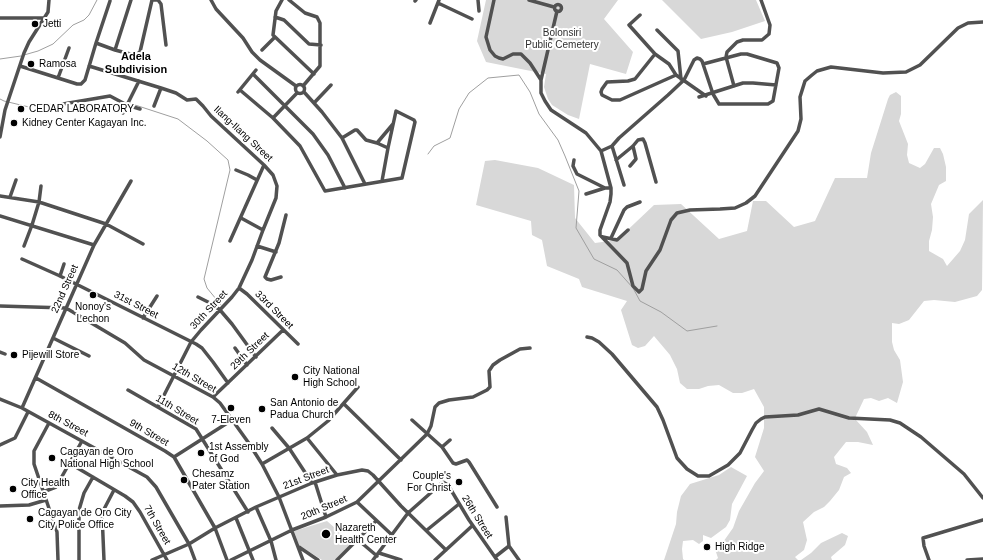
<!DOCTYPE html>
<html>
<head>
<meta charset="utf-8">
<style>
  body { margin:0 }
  canvas { display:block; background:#fff }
</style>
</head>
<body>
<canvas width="983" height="560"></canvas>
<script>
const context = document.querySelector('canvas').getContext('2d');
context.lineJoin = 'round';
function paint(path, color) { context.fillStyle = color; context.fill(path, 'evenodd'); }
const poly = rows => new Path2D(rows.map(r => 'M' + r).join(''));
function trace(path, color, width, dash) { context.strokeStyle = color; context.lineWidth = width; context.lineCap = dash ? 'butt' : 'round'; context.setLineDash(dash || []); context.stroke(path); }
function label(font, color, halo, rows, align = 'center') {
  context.font = font + ' Helvetica,sans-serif'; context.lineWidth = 4; context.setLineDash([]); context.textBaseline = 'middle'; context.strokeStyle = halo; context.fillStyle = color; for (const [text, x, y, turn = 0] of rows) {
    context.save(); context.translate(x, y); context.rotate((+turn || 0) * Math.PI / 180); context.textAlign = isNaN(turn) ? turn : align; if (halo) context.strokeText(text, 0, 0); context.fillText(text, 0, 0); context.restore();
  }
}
paint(poly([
  [486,0,618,0,604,19,633,52,626,74,590,64,579,119,568,115,552,105,548,99,544,87,546,74,486,62,477,41],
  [662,0,756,0,765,21,732,32,701,39],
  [896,92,901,96,901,114,899,121,908,144,907,155,909,163,920,168,925,164,934,148,940,148,943,154,946,167,946,181,939,185,931,204,933,217,932,230,929,241,929,251,943,259,947,266,960,251,965,240,969,214,983,200,982,290,977,296,955,302,934,300,924,301,909,320,899,324,892,323,892,342,894,350,900,360,903,382,897,403,888,398,879,401,871,398,864,399,856,416,856,420,867,432,873,445,858,442,846,442,834,457,836,464,847,468,851,473,844,477,839,490,830,501,824,507,814,512,803,522,807,540,804,550,795,557,798,560,716,560,718,558,716,552,733,528,739,511,755,483,764,471,755,457,764,428,764,407,754,389,742,393,733,393,719,385,708,386,699,389,687,389,680,383,677,369,670,355,654,336,645,346,638,348,632,345,621,310,627,301,582,287,579,279,547,266,542,240,532,235,531,221,476,205,485,161,495,160,538,168,574,185,575,218,595,243,617,240,654,205,681,204,719,239,747,231,753,201,766,201,794,227,815,221,835,178,867,178,871,153,888,99,890,95],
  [731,467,747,476,732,504,730,520,726,527,711,538,703,535,703,541,699,544,693,540,683,541,682,549,683,559,684,560,664,560,676,524,677,512,681,496,690,484,719,475],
  [327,521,352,543,335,560,322,560,299,545,294,531],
  [842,533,848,536,845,545,831,557,832,560,801,560,811,553,821,543]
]), '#d8d8d8');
trace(poly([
  [24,55,38,51,53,44,73,25,84,20,89,15,97,0],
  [0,59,21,56],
  [0,99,4,101,29,107,62,103],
  [129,103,178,119,207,141,228,160,230,170,204,279,207,288,221,305],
  [428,154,434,146,450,138,459,109,469,93,488,78,519,75,530,92,539,114,558,140,565,156,579,191,576,228,594,259,617,270,633,288,640,301,661,312,687,331,717,326]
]), '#9f9f9f', 1);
trace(poly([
  [211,0,216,9,243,38,252,52,260,60,296,86],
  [282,0,276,11,273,35,314,74],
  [289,0,305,13,317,17,320,23,320,66,303,86],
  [478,0,479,11],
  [494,0,486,37,490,50,495,56,499,58,503,59,513,54,521,54,530,63,541,80],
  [529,0,554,7],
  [415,1,416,0],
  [438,3,472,19],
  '554.5 8a3.5 3.5 0 1 1 7 0a3.5 3.5 0 1 1-7 0Z',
  [557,11,541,80,541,93,545,101,551,110,586,133,601,151,611,188,611,194,610,202,600,230,600,235,627,263,633,286,639,292,642,289,646,271,660,250,671,220,677,213,690,210,720,209,735,208,746,203,755,196,798,131,801,119,800,97,805,81,812,75,817,71,831,67,883,73,906,72,920,65,958,28,968,23,983,22],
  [640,15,629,25,655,54,669,64,676,75,706,96],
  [275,17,284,20,309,44,321,45],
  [0,18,45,18],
  [430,23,439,0],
  [657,30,678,51,681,79],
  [96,43,110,1],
  [115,50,131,0],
  [262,50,274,38],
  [655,54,635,79,628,81,607,82,602,89,601,92,602,95,612,100,620,100,676,75],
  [20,66,77,84,81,84,85,80,96,43,115,50,134,55,136,55,140,52,152,0,158,0,161,4,166,45],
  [89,66,161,88,176,93,187,100,196,99,203,106,211,116,264,165,273,175,277,186,276,198,263,230,252,260,239,288,232,297,201,330,191,342,158,407],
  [253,74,313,134,328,155,345,188],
  [58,78,69,48],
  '295.5 89a4.5 4.5 0 1 1 9 0a4.5 4.5 0 1 1-9 0Z',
  [734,86,726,57,727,52,737,42,743,40,762,40,769,34,770,25,761,0],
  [240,90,273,118,300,146,325,191,402,178,415,122,414,120,396,111,388,148],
  [238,92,256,70],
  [304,92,322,112,342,138,365,184],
  [699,97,743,83,753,83,776,85],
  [314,103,331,85],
  [63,104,110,96,127,105,140,109],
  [154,106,161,88],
  [123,113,139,81],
  [273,118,297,93],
  [0,137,5,110,24,53,29,42,48,12,49,0],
  [342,138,355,130,357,130,366,140,377,143,388,148,382,181],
  [377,143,393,124],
  [612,146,624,185],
  [601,151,612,146,619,138,668,95,684,80,694,60,697,58,700,59,702,61,713,94,719,104,768,104,773,101,779,68,777,63,747,54,741,54,703,64],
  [574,160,573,166,577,174,605,188,611,188],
  [616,160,633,146,638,140,643,139,645,143,656,182],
  [630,166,636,159,633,146],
  [236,170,248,175,257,180],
  [586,194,605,188],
  [0,196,39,202,106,224,143,244],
  [10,197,16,180],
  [0,216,94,245],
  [241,218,263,230],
  [603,237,617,240,628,230],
  [611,238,624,210,627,207,640,202],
  [230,241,264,165],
  [24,246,32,225,39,202,41,186],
  [257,246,276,252],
  [22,259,60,276,196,344,202,348,213,362,228,383],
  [60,276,64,264],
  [281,277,271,280,267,279,265,277,279,243,286,215],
  [239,288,247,294,298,344],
  [198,297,212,304,220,310,232,324,256,357],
  [0,306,66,308,125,343,144,360,213,397,220,403,248,442,262,464,279,497,303,560],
  [143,318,157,296],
  [587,337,592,338,599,342,612,354,657,407,663,420,677,458,687,469,698,476,709,476,728,465,740,453,752,430,756,423,761,419,765,417,798,415,819,409,849,418,890,420,900,423,921,437,964,474,983,498],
  [53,338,89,356],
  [235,348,247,365],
  [0,352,5,354],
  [36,378,165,451,174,457,215,528,227,560],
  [128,390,196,429,248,512],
  [213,397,283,330],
  [0,399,22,408,147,477,156,487,189,544,195,560],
  [344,404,401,460],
  [22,408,94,245,131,181],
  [412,420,442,447,453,463,456,464,467,460,469,462,497,507],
  [49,423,34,451,34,464,57,532,58,560],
  [272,428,289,448,312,483],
  [307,438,337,475],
  [0,445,15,438,28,412],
  [442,447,450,440],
  [174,457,232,420],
  [69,463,125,496,133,502,140,512,167,560],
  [262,464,307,438,328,421,358,387],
  [315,482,326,517],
  [43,492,56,487,82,441],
  [357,502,392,535],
  [0,506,29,505,46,500],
  [256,507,271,541,276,560],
  [506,517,509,546,519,560],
  [236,518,253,560],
  [427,530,459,504],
  [357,539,377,556],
  [299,547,318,560],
  [379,553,401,560],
  [495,557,509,546],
  [79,560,79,510,84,493,93,477],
  [104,560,102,513,114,490],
  [152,560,189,544,215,528,256,507,312,483,337,475,362,470,368,471,373,475,401,506,446,550],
  [231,560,292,530,326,517,357,502,427,434,431,426,435,407,439,403,449,400,473,397,487,390,490,387,489,371,493,365,500,360,520,349,530,348],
  [337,560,376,521],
  [373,560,408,513,443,482,448,485,469,520,497,560],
  [435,560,472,526],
  [929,560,924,546,923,538,983,520],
  [967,560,983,559]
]), '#515151', 3.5);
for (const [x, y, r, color] of [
  [35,24,4,"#000"],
  [31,64,4,"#000"],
  [21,109,4,"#000"],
  [14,123,4,"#000"],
  [93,295,4,"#000"],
  [14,355,4,"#000"],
  [295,377,4,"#000"],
  [231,408,4,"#000"],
  [262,409,4,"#000"],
  [201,453,4,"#000"],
  [52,458,4,"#000"],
  [184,480,4,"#000"],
  [459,482,4,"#000"],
  [13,489,4,"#000"],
  [30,519,4,"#000"],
  [326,534,5,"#000"],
  [707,547,4,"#000"]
]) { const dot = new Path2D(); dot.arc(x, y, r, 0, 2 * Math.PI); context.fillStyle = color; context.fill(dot); trace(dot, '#fff', 1.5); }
label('10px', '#000', '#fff', [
  ["Jetti",43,24],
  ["Ramosa",39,64],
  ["CEDAR LABORATORY",29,109],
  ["Kidney Center Kagayan Inc.",22,123],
  ["Nonoy's",93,307,"center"],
  ["Lechon",93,319,"center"],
  ["Pijewill Store",22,355],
  ["City National",303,371],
  ["High School",303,383],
  ["San Antonio de",270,403],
  ["Padua Church",270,415],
  ["7-Eleven",231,420,"center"],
  ["1st Assembly",209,447],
  ["of God",209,459],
  ["Cagayan de Oro",60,452],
  ["National High School",60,464],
  ["Chesamz",192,474],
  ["Pater Station",192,486],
  ["Couple's",451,476,"right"],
  ["For Christ",451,488,"right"],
  ["City Health",21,483],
  ["Office",21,495],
  ["Cagayan de Oro City",38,513],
  ["City Police Office",38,525],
  ["Nazareth",335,528],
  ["Health Center",335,540],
  ["High Ridge",715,547]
], 'left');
label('10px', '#2f2f2f', '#fff', [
  ["Bolonsiri",562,33],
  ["Public Cemetery",562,45]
]);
label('10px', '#000', '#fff', [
  ["Ilang-Ilang Street",243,134,43],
  ["22nd Street",65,289,-66],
  ["31st Street",136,305,27],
  ["30th Street",209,310,-47],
  ["33rd Street",274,310,45],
  ["29th Street",250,351,-44],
  ["12th Street",194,378,30],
  ["11th Street",177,410,31],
  ["8th Street",68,424,28],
  ["9th Street",149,433,30],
  ["21st Street",306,478,-21],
  ["20th Street",324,508,-23],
  ["26th Street",477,517,58],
  ["7th Street",157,525,60]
]);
label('bold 11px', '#000', '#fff', [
  ["Adela",136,57],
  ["Subdivision",136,70]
]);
</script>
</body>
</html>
